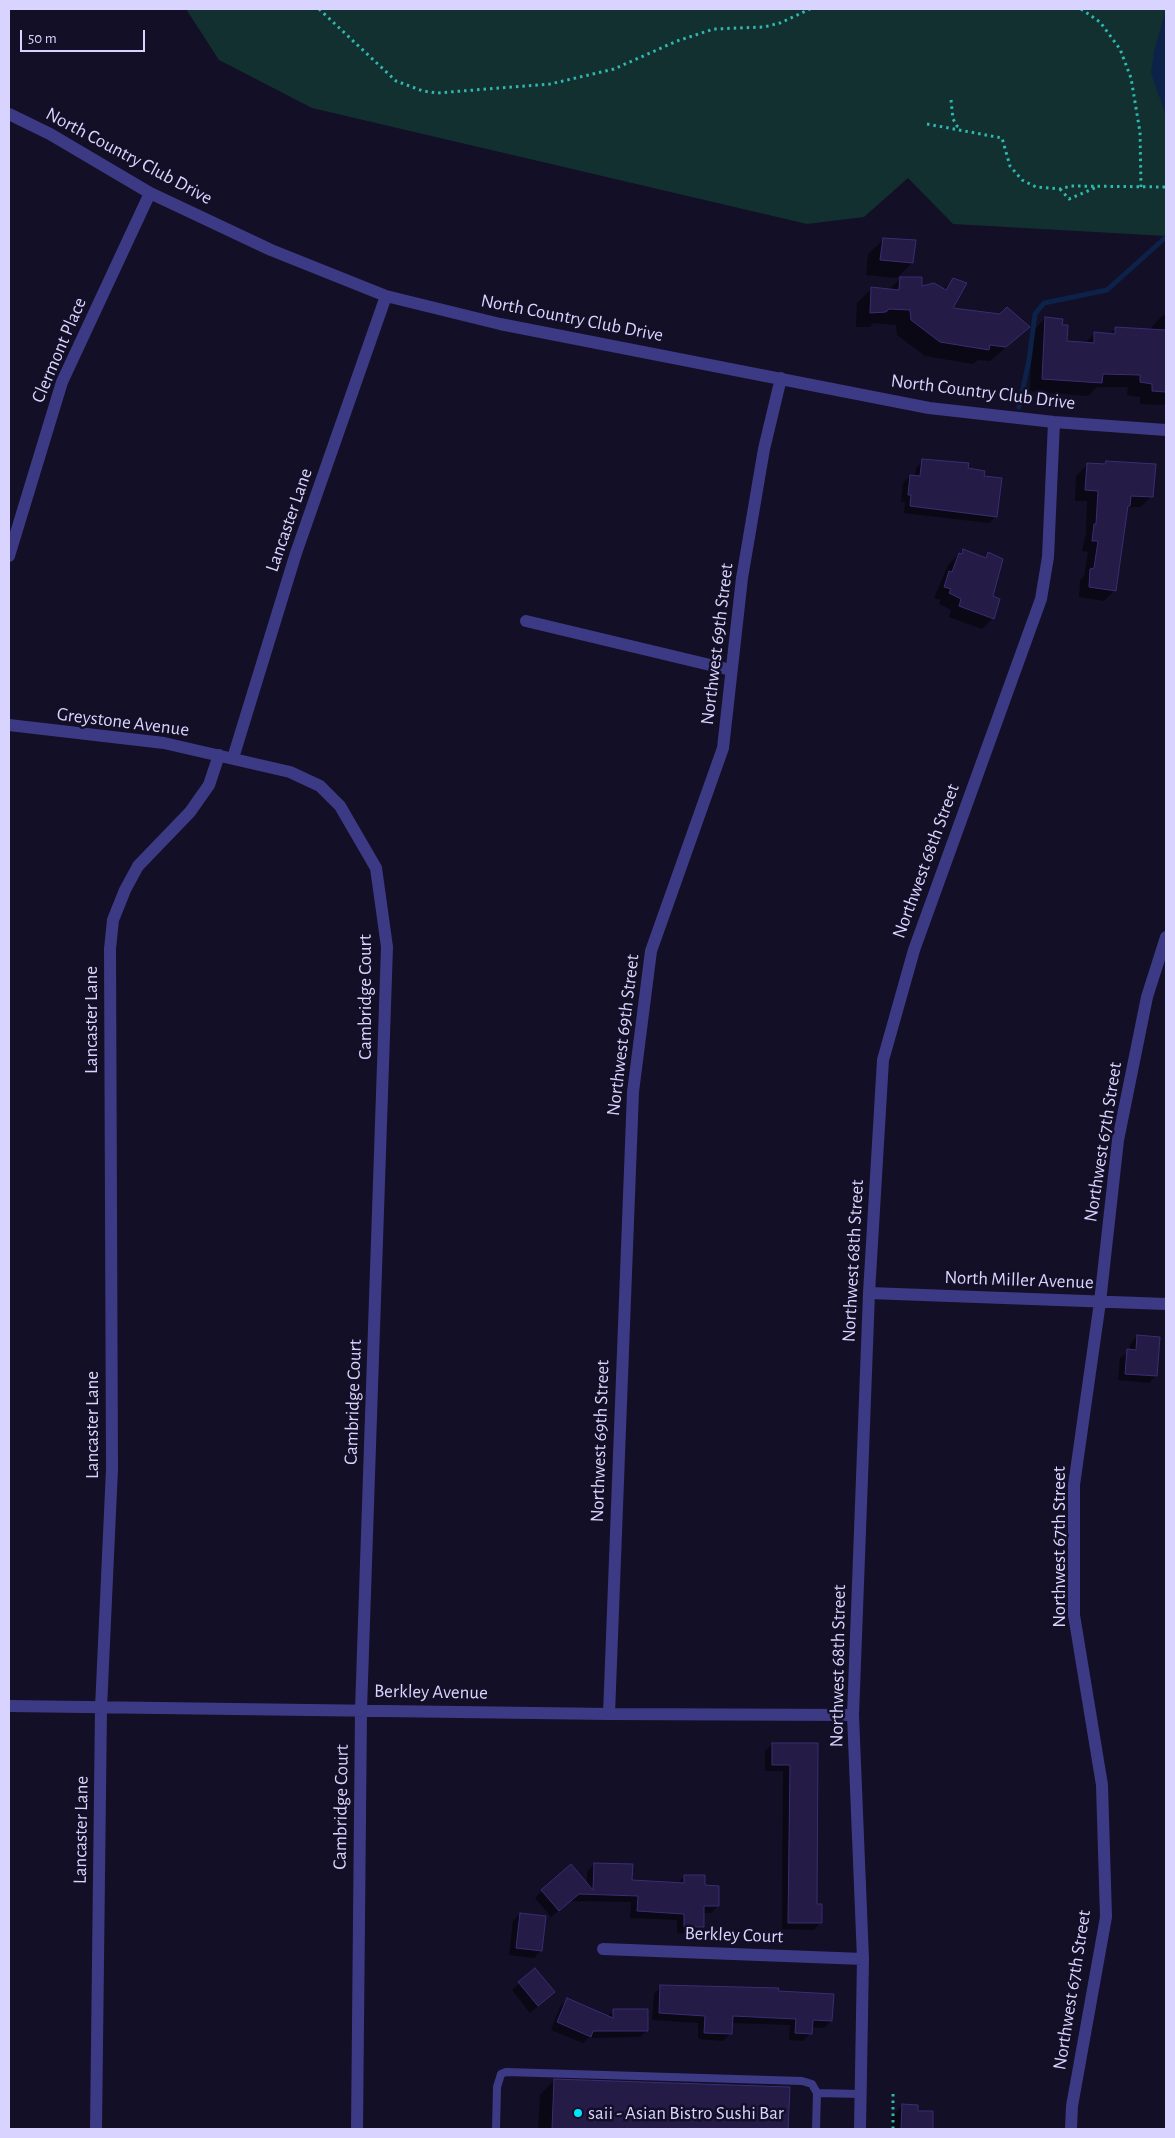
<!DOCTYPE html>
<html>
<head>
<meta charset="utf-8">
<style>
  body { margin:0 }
  #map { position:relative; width:1175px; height:2138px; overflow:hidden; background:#130f26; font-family:"Alegreya Sans",sans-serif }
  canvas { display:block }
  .frame { position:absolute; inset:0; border:10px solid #d9d4ff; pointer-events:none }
  .scale { position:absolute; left:20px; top:30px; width:125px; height:22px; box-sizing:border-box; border:2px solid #d9d4ff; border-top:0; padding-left:6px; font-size:15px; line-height:18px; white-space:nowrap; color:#d9d4ff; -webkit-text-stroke:4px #130f26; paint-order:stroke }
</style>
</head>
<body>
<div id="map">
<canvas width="1175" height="2138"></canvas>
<div class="frame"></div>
<div class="scale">50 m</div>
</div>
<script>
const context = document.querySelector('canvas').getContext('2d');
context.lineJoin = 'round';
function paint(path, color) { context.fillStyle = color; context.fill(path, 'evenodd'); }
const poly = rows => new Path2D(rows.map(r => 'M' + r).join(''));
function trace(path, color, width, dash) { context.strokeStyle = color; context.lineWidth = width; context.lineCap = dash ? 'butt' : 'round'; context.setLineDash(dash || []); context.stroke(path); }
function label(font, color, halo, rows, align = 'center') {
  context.font = font + ' "Alegreya Sans",sans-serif'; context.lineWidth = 5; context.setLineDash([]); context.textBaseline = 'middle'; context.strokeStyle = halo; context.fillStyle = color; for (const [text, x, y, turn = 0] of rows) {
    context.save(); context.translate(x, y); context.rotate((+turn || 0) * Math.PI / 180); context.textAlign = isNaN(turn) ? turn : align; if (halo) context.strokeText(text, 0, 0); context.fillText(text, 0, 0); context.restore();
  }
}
paint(poly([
  [186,9,1166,9,1166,236,953,224,908,178,864,217,807,224,312,108,219,60]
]), '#12302f');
paint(poly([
  [1166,9,1166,116,1151,73,1154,51]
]), '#0c2248');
paint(poly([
  [883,240,912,263,897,278,866,275,868,254],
  [901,278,921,288,943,290,953,279,951,309,1000,315,1028,328,990,361,978,360,973,364,925,356,897,335,896,325,873,323,870,327,856,327,857,303,872,288,888,290],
  [1163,315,1166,315,1166,402,1164,405,1140,404,1140,397,1127,395,1128,387,1097,387,1088,396,1030,391,1032,332,1045,318,1061,326,1066,342,1084,344,1095,333,1110,334,1116,328,1149,330],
  [923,461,967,469,996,516,989,523,904,513,905,502,901,502,903,483,910,476,915,477,916,468],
  [1106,462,1152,496,1141,507,1128,507,1115,590,1104,601,1079,597,1080,581,1084,576,1088,552,1082,551,1086,534,1087,501,1075,501,1076,476,1087,465,1103,465],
  [963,550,984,558,988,554,993,618,982,629,949,617,951,610,939,604,941,600,934,598,948,565],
  [1137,1336,1156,1376,1149,1383,1118,1380,1120,1358,1130,1351,1130,1344],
  [772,1744,817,1744,816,1905,821,1922,814,1930,782,1929,783,1771,765,1771,765,1751],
  [594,1864,631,1881,678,1883,685,1876,704,1887,718,1906,711,1913,702,1913,702,1926,695,1934,677,1933,677,1920,630,1918,631,1902,570,1901,551,1917,535,1898,542,1891,587,1885,587,1872],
  [520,1914,541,1950,534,1958,509,1955,513,1921],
  [535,1969,547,1999,530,2013,512,1990],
  [661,1987,777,1992,831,2021,824,2028,811,2027,810,2034,803,2041,789,2040,790,2025,731,2023,730,2034,723,2041,698,2039,698,2023,652,2020,654,1994],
  [567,2000,607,2017,613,2011,647,2030,640,2037,588,2038,583,2043,551,2030,560,2007],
  [554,2080,788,2088,787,2129,538,2129,540,2095],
  [902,2106,917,2112,932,2112,933,2129,891,2129,891,2117]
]), '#0007');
trace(poly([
  [1019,407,1029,360,1035,314,1044,303,1107,290,1166,237]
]), '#0c2248', 5);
const building = poly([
  [883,238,916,240,913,263,880,260,883,238],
  [900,277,922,277,922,286,934,283,946,290,953,278,967,283,953,308,1000,314,1007,307,1030,327,1006,347,990,345,989,350,940,342,911,320,910,310,889,309,886,312,870,313,871,287,899,290,900,277],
  [1045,317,1063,319,1062,325,1068,325,1067,341,1094,343,1094,332,1115,334,1115,327,1166,330,1166,392,1152,391,1152,384,1140,382,1140,375,1103,374,1102,383,1042,379,1045,317],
  [922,459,969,463,968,468,985,471,984,476,1002,478,997,517,910,506,911,495,908,495,910,475,920,476,922,459],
  [1106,461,1156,464,1153,497,1131,496,1130,506,1128,506,1116,591,1089,587,1090,569,1094,568,1098,541,1092,541,1094,524,1096,524,1098,491,1085,490,1087,463,1105,464,1106,461],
  [963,549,986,558,988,552,1003,559,993,596,1000,599,994,619,959,606,961,599,949,593,951,589,944,587,949,571,952,572,959,553,962,554,963,549],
  [1137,1335,1160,1337,1157,1376,1125,1374,1127,1349,1136,1350,1137,1335],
  [772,1743,818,1743,817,1904,822,1904,822,1923,788,1923,790,1765,772,1765,772,1743],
  [594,1863,633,1864,632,1880,684,1883,684,1875,705,1875,705,1885,719,1886,719,1906,704,1906,704,1927,684,1927,684,1914,637,1911,638,1896,579,1894,559,1911,541,1890,571,1864,593,1890,594,1863],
  [520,1913,546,1916,542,1951,516,1948,520,1913],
  [535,1968,555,1992,538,2006,518,1982,535,1968],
  [660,1985,779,1988,778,1991,834,1994,832,2021,813,2020,812,2034,795,2033,796,2019,733,2016,732,2034,704,2033,705,2016,659,2013,660,1985],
  [567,1998,613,2018,613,2009,648,2009,648,2031,593,2031,591,2037,557,2022,567,1998],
  [554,2079,790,2087,788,2129,552,2129,554,2079],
  [902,2104,918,2105,918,2111,933,2111,933,2129,901,2129,902,2104]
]);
paint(building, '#241b47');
trace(building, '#3b2d73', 1);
trace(poly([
  [319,9,396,81,423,91,437,93,550,84,614,69,677,41,714,29,764,27,780,23,810,9],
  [1081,9,1100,22,1120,49,1131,78,1140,132,1141,187],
  [951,100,953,119,957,126,960,128],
  [927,124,1002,138,1010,166,1022,180,1036,187,1060,189,1071,186,1166,187],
  [1060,189,1069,199,1097,187],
  [893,2094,893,2129]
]), '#2fb8b0', 3, [2.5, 4]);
trace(poly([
  [496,2129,497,2087,501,2074,506,2072,802,2081,812,2084,817,2093],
  [816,2129,817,2093,860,2094]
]), '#3d3a85', 8);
trace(poly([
  [9,114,50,134,150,193,271,250,386,296,500,324,929,408,1054,422,1166,430],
  [9,556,62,382,150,193],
  [526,621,731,670],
  [9,725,164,743,290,772,320,786,340,806,376,868,387,947,361,1710,357,2129],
  [233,758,296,553,386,296],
  [869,1293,1166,1304],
  [9,1706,609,1714,853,1715],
  [609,1714,633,1092,651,951,723,748,742,578,764,449,781,378],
  [603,1949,863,1959],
  [96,2129,101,1708,112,1469,110,949,113,920,125,890,138,866,190,812,209,785,219,755],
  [860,2129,863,1959,853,1715,869,1293,883,1060,914,950,1041,599,1048,557,1054,422],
  [1071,2129,1072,2106,1106,1917,1102,1785,1074,1615,1074,1485,1100,1302,1118,1140,1147,997,1166,937]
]), '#3d3a85', 12);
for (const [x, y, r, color] of [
  [578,2113,5,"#00e5ff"]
]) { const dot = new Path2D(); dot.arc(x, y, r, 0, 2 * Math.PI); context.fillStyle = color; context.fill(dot); trace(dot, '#130f26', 2); }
label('19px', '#d9d4ff', '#130f26', [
  ["North Country Club Drive",129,156,28],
  ["North Country Club Drive",572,318,11],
  ["Clermont Place",59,350,-67],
  ["North Country Club Drive",983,392,7],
  ["Lancaster Lane",289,520,-71],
  ["Northwest 69th Street",717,644,-83],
  ["Greystone Avenue",123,722,7],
  ["Northwest 68th Street",926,861,-70],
  ["Cambridge Court",365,997,-90],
  ["Lancaster Lane",91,1020,-90],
  ["Northwest 69th Street",623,1035,-83],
  ["Northwest 67th Street",1103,1142,-81],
  ["Northwest 68th Street",853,1261,-87],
  ["North Miller Avenue",1019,1280,2],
  ["Cambridge Court",353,1402,-88],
  ["Lancaster Lane",92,1425,-90],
  ["Northwest 69th Street",600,1441,-88],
  ["Northwest 67th Street",1059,1547,-90],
  ["Northwest 68th Street",838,1666,-89],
  ["Berkley Avenue",431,1692,1],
  ["Cambridge Court",341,1807,-89],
  ["Lancaster Lane",81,1830,-89],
  ["Berkley Court",734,1935,2],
  ["Northwest 67th Street",1072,1990,-81]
]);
label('19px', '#d9d4ff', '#130f26', [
  ["saii - Asian Bistro Sushi Bar",588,2113]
], 'left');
</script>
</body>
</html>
